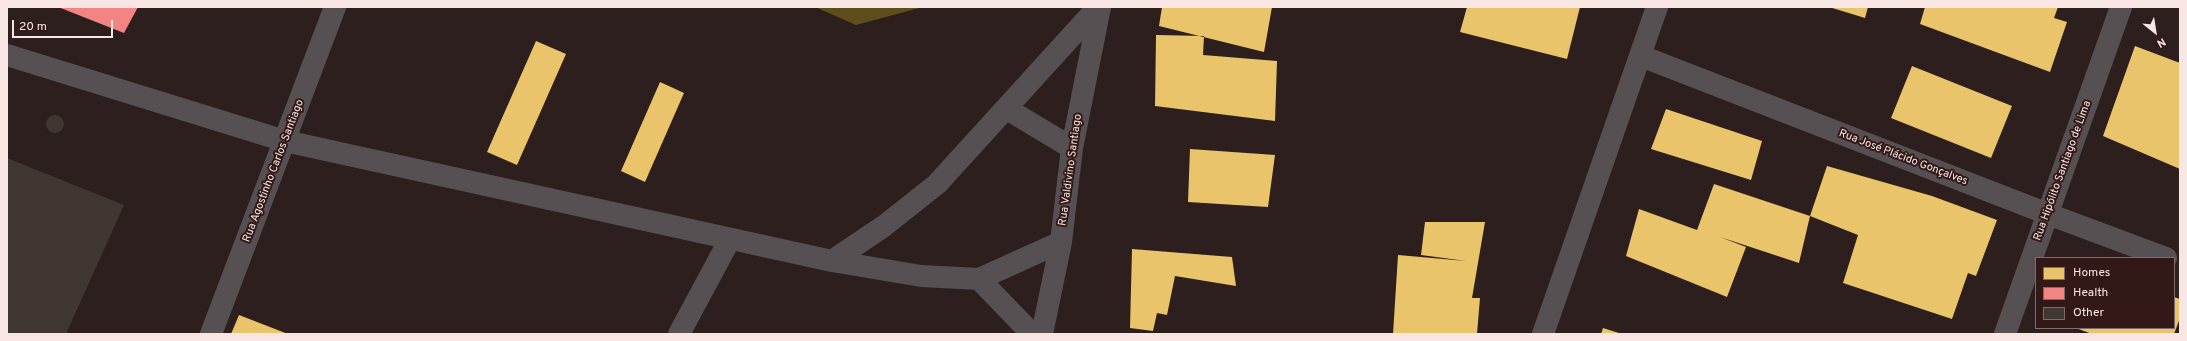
<!DOCTYPE html>
<html>
<head>
<meta charset="utf-8">
<style>
  body { margin:0 }
  #map { position:relative; width:2187px; height:341px; overflow:hidden; background:#2c1f1e; font-family:Overpass,sans-serif }
  canvas { display:block }
  .frame { position:absolute; inset:0; border:8px solid #f8e6e4; pointer-events:none }
  .legend { position:absolute; left:2035px; top:257px; width:140px; height:72px; box-sizing:border-box; background:#321918; border:1px solid #816b6a; margin:0; padding:5px 7px; list-style:none; font-size:12px; color:#f8e6e4 }
  .legend li { display:flex; align-items:center; gap:8px; height:20px }
  .legend b { width:20px; border:1px solid #816b6a }
  .north { position:absolute; left:2135px; top:12px; width:40px; height:40px; -webkit-text-stroke:3px #321918; paint-order:stroke; rotate:150deg; font-size:11px; font-weight:700; line-height:16px; text-align:center; color:#f8e6e4 }
  .north::after { content:''; display:block; margin:auto; width:14px; height:18px; background:#f8e6e4; clip-path:polygon(50% 0,100% 100%,50% 72%,0 100%) }
  .scale { position:absolute; left:12px; top:20px; width:101px; height:18px; box-sizing:border-box; border:2px solid #f8e6e4; border-top:0; padding-left:5px; font-size:12px; line-height:14px; white-space:nowrap; color:#f8e6e4; -webkit-text-stroke:3px #321918; paint-order:stroke }
</style>
</head>
<body>
<div id="map">
<canvas width="2187" height="341"></canvas>
<div class="frame"></div>
<ul class="legend">
<li><b style="height:11px;background:#e9c46a"></b>Homes</li>
<li><b style="height:11px;background:#f28482"></b>Health</li>
<li><b style="height:11px;background:#403632"></b>Other</li>
</ul>
<div class="north">N</div>
<div class="scale">20 m</div>
</div>
<script>
const context = document.querySelector('canvas').getContext('2d');
context.lineJoin = 'round';
function paint(path, color) { context.fillStyle = color; context.fill(path, 'evenodd'); }
const poly = rows => new Path2D(rows.map(r => 'M' + r).join(''));
function trace(path, color, width, dash) { context.strokeStyle = color; context.lineWidth = width; context.lineCap = dash ? 'butt' : 'round'; context.setLineDash(dash || []); context.stroke(path); }
function label(font, color, halo, rows, align = 'center') {
  context.font = font + ' Overpass,sans-serif'; context.lineWidth = 4; context.setLineDash([]); context.textBaseline = 'middle'; context.strokeStyle = halo; context.fillStyle = color; for (const [text, x, y, turn = 0] of rows) {
    context.save(); context.translate(x, y); context.rotate((+turn || 0) * Math.PI / 180); context.textAlign = isNaN(turn) ? turn : align; if (halo) context.strokeText(text, 0, 0); context.fillText(text, 0, 0); context.restore();
  }
}
paint(poly([
  [815,7,923,7,856,25]
]), '#5d4e1c');
paint(poly([
  [1162,7,1272,7,1264,52,1159,26],
  [1467,7,1580,7,1567,59,1460,32],
  [1829,7,1868,7,1865,18],
  [1925,7,2058,7,2054,18,2067,22,2050,72,1920,24],
  [1156,35,1204,36,1203,55,1277,61,1275,121,1155,106],
  [536,41,566,54,517,165,487,152],
  [2135,46,2180,63,2180,169,2103,136],
  [1912,66,2012,106,1991,158,1891,118],
  [660,82,684,93,645,182,621,171],
  [1666,109,1762,141,1751,180,1651,149],
  [1190,149,1275,155,1268,207,1188,202],
  [1827,166,1932,196,1997,220,1976,276,1968,273,1952,319,1843,283,1858,235,1810,216,1799,263,1720,237,1746,247,1727,297,1626,256,1639,209,1697,230,1714,184,1810,216],
  [1425,222,1485,222,1472,298,1480,298,1477,334,1393,334,1398,255,1466,261,1421,255],
  [1132,249,1232,257,1236,286,1175,276,1167,315,1157,313,1153,331,1130,328],
  [2174,297,2180,299,2180,318,2174,334,2092,334,2076,328,2174,328],
  [239,315,288,334,231,334],
  [1603,328,1622,334,1601,334]
]), '#e9c46a');
paint(poly([
  [58,7,138,7,124,33]
]), '#f28482');
paint(poly([
  '46 124a9 9 0 1 1 18 0a9 9 0 1 1-18 0Z',
  [7,158,124,205,66,334,7,334]
]), '#403632');
trace(poly([
  [7,55,285,141,832,261,921,276,979,279,1061,242],
  [1641,56,2048,214,2166,258],
  [1007,109,1072,148],
  [832,261,884,226,937,184,1098,7],
  [979,279,1032,334],
  [211,334,335,7],
  [679,334,730,239],
  [1042,334,1061,242,1072,148,1100,7],
  [1543,334,1657,7],
  [2005,334,2121,7]
]), '#565052', 22);
label('11px', '#f8e6e4', '#321918', [
  ["Rua José Plácido Gonçalves",1903,158,21],
  ["Rua Valdivino Santiago",1071,170,-82],
  ["Rua Agostinho Carlos Santiago",274,171,-69],
  ["Rua Hipólito Santiago de Lima",2063,171,-70]
]);
</script>
</body>
</html>
